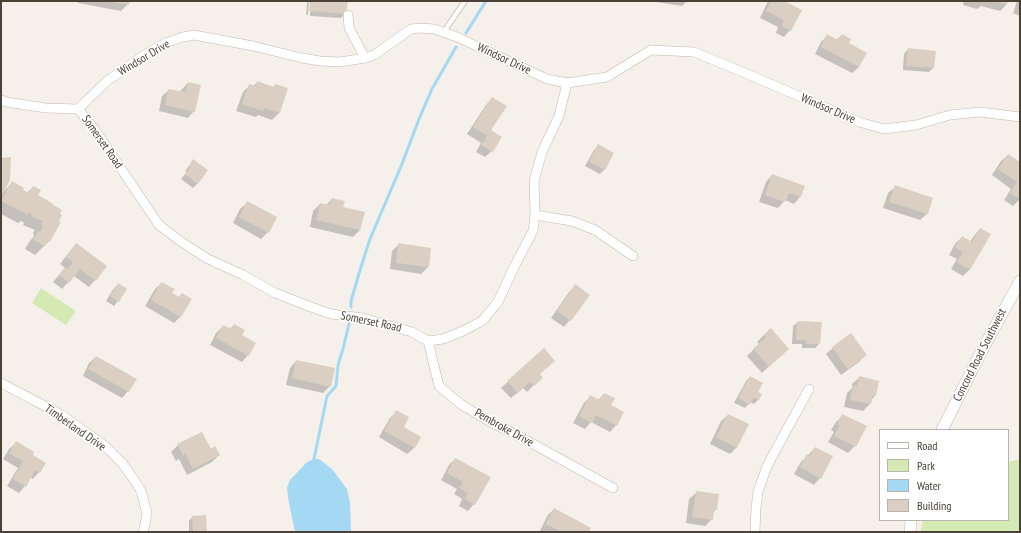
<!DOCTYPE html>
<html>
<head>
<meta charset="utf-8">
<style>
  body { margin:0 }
  #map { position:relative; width:1021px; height:533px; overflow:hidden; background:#f5f1ea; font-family:"PT Sans Narrow",sans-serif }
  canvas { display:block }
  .frame { position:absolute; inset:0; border:2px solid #4a4137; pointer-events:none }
  .legend { position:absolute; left:879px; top:429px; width:130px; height:92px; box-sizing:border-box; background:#fff; border:1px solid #b7b3af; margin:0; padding:5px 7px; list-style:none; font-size:12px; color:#4a4137 }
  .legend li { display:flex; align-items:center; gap:8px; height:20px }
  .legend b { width:20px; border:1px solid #b7b3af }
</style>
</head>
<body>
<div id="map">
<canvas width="1021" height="533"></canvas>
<div class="frame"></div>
<ul class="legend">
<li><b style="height:5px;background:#fff"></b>Road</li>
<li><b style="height:11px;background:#d4eab2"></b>Park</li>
<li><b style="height:11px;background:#a5d8f3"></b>Water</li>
<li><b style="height:11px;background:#dacfc2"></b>Building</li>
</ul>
</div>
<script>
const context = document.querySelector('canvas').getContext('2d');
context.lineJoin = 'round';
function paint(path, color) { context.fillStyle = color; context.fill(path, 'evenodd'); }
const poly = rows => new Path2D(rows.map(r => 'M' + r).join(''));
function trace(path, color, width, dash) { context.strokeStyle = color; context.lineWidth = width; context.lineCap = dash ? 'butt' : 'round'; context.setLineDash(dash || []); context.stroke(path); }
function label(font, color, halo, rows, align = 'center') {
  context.font = font + ' "PT Sans Narrow",sans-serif'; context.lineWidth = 3; context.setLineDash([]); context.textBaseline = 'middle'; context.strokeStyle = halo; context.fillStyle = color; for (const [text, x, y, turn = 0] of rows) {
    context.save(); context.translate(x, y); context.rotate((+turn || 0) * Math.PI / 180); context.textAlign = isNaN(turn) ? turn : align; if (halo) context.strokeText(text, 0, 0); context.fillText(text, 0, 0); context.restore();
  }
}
paint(poly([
  [41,288,76,311,66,325,32,303],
  [1020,459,1020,532,920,532,923,520,1008,520,1008,462]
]), '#d4eab2');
paint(poly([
  [314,459,319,459,332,469,347,489,350,503,351,532,295,532,288,498,287,487,290,480,307,462]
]), '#a5d8f3');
paint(poly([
  [78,1,129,1,128,4,121,11,78,3],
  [309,1,338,1,345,14,341,18,310,16,311,2,309,2,308,15,306,15,307,3],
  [657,1,687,1,682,6,656,2],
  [770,1,782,1,790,30,784,37,776,33,778,27,760,18,767,3],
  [964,1,1007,1,1006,5,1000,11,981,6,977,9,963,5],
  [1017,1,1020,1,1020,16,1013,13],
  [842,35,847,43,859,67,852,73,815,54,821,42,827,36,836,40],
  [908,49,934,67,929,72,903,70,904,54],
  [258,82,273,88,275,85,287,89,279,113,272,120,258,115,256,117,236,111,243,92,250,85,253,86],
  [188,83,194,111,188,118,159,111,162,96,169,90,181,92,181,90],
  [492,98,490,130,492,151,485,157,476,152,481,143,467,134,486,105],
  [598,146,613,153,604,170,600,174,585,166,594,150],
  [1008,155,1020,163,1020,199,1013,206,1004,200,1011,189,992,175,1001,161],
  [1,159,4,191,12,183,27,193,33,187,37,196,49,241,35,255,25,249,30,241,34,236,33,233,35,230,23,225,24,223,21,221,18,223,1,214],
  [193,161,198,183,193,188,181,179,187,172,185,171],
  [772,175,804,186,800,197,794,204,785,200,778,208,759,202,766,182],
  [895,187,932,198,927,214,920,220,883,208,888,193],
  [332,199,342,208,364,213,360,230,353,237,310,227,313,211,320,204,326,205],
  [247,203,268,232,261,239,233,223,240,209],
  [980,229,970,269,963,276,951,269,957,259,949,255,955,244,962,237,970,242,974,236],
  [77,244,95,280,89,287,74,276,62,289,53,282,65,268,60,264,70,251],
  [399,244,430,249,428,267,421,274,390,269,392,251],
  [162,283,171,294,178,298,190,299,180,317,174,323,145,306,155,289],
  [119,284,126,289,118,301,114,306,106,301,114,288],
  [576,286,570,320,564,327,551,318,569,292],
  [798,322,821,323,819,344,815,348,802,348,802,344,792,344,793,326],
  [234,325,241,336,248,355,242,362,210,345,216,333,223,326,229,330],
  [770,329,781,355,762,373,747,356,759,344,757,342],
  [833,348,865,355,859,362,841,375,826,354],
  [96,357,128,391,122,398,83,376,89,363],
  [296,361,330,386,323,393,286,385,290,368],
  [539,375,535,384,527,392,523,388,511,398,501,388,508,382],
  [750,377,757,393,761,395,758,400,754,404,750,402,745,408,734,403,746,381],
  [859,378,875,396,870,401,870,404,863,411,844,407,847,393,852,388,852,384],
  [604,394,610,406,616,425,610,432,591,422,585,429,573,423,584,403,591,396,598,400],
  [397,411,403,427,420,437,414,448,407,454,379,437,390,418],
  [728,415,736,448,730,454,710,444,721,421],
  [843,415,855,446,848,453,828,442,834,432,831,430,836,422],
  [16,443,31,456,39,472,33,479,30,477,25,486,19,493,7,486,18,468,3,459,9,449],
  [178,445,210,450,219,455,212,462,187,475,179,459,176,461,171,452],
  [815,448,820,478,814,485,794,474,801,462],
  [455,459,489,478,474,504,468,511,459,506,462,499,454,494,457,489,441,480,449,465],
  [696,493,716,509,713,513,712,519,705,526,686,523,689,499],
  [554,509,587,532,542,532,540,531,547,516],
  [193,516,206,532,189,532,189,521]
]), '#0003');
trace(poly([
  [466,33,486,1],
  [351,307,351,301,360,270,370,239,402,164,419,119,432,89,456,47],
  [314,459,327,396,336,386,338,365,343,349,349,324]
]), '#a5d8f3', 3);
paint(poly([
  [113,1,130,1,129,5,113,2],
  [310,1,348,1,346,14,309,11],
  [771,1,784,1,802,10,791,31,782,26,784,20,766,11],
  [994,1,1008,1,1007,5],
  [827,34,838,40,842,34,851,39,849,43,867,53,859,67,821,47],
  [908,48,936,51,934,68,906,66],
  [257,81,274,87,275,84,288,88,280,113,264,108,263,111,242,104,249,84,256,86],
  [188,82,201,85,195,112,165,105,168,89,186,92],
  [492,97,507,106,491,130,502,137,493,152,481,145,487,136,473,127],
  [598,144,614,153,605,170,589,162],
  [1008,154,1020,162,1020,199,1010,193,1017,182,998,169],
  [11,157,10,180,1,197,1,158],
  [193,159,208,170,198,184,185,174,190,167,189,166],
  [772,174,805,186,801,197,789,193,785,202,765,195],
  [12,181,24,188,23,190,29,193,33,186,41,190,38,195,50,202,54,205,53,205,62,210,60,214,62,215,59,221,61,222,50,242,48,241,45,246,33,240,38,231,40,232,43,227,41,224,43,221,31,216,32,214,29,212,28,215,1,201],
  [895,185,933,198,928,214,889,202],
  [332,198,345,201,343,207,365,212,360,230,316,220,320,203,330,205],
  [247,201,277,217,269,233,239,217],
  [980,228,991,234,970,270,957,262,963,252,955,248,962,236,972,242],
  [76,243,107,266,96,281,80,269,69,283,59,275,65,267,68,269,73,262,66,257],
  [398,243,431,248,429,267,396,263],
  [161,282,175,289,172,293,179,297,182,293,192,299,181,317,151,300],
  [118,283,127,289,119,302,110,296],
  [575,284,590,295,571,321,557,311],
  [797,321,822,322,820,344,806,344,806,340,796,340],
  [234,324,245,330,242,335,256,343,249,356,216,338,223,325,231,329],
  [771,328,789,349,769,367,753,349,766,337,763,335],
  [851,333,867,355,848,369,832,347],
  [544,348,555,361,540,374,543,378,534,386,530,382,518,393,507,381],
  [96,356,137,379,129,392,88,369],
  [296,360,335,368,331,387,292,378],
  [750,376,763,383,758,392,762,394,759,400,753,397,750,405,738,398],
  [859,376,879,381,876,396,873,395,871,404,850,400,853,385,857,386],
  [604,393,615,398,611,405,624,412,617,426,596,415,592,423,579,416,590,395,600,400],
  [396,410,409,417,404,427,421,437,415,448,384,431],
  [728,414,749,424,737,448,716,437],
  [842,414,867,426,856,447,834,436,840,425,837,424],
  [202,432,211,449,215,446,220,455,193,469,185,453,183,455,177,444],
  [16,441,34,452,33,455,46,463,40,473,35,470,26,487,13,479,23,461,9,453],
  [815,447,833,456,821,479,800,467,807,454,810,456],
  [455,458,491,477,475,505,465,499,468,493,459,488,463,482,447,473],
  [696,491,719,494,717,510,714,509,713,520,692,517],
  [554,508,591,528,589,532,561,532,546,524],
  [206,515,207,532,193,532,192,516]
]), '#dacfc2');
const service = poly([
  [443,33,465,1]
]);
const minor = poly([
  [348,15,349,28,365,58],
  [1,100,6,102,46,108,78,109,107,81,146,54,165,43,183,37,194,35,253,46,302,58,320,61,340,62,365,58,374,55,411,29,421,28,434,29,457,37,547,79,567,83,607,77,651,50,694,52,745,73,859,122,884,129,916,125,950,115,980,112,1020,117],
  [78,109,95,130,159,225,183,243,208,259,243,275,275,293,311,307,331,314,363,318,412,332,428,341,443,339,463,331,482,321,498,302,515,265,533,231,535,215,534,181,542,152,559,116,567,83],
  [535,215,572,221,595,230,633,256],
  [428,341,439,386,451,396,462,405,492,423,515,434,613,488],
  [1,383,60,414,104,445,122,463,135,481,141,491,147,513,145,525,143,532],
  [755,532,756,508,758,492,767,466,809,389]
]);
const tertiary = poly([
  [942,430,979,356,1020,281],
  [910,532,911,520]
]);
trace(service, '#c1b8ac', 6);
trace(minor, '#c1b8ac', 10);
trace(tertiary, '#c1b8ac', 12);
trace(service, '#fff', 4.5);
trace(minor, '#fff', 9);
trace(tertiary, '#fff', 11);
label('12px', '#4a4137', '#fff', [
  ["Windsor Drive",144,58,-31],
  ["Windsor Drive",504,59,25],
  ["Windsor Drive",828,109,23],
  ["Somerset Road",102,142,55],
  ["Somerset Road",371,322,12],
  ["Concord Road Southwest",980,355,-63],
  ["Timberland Drive",75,428,35],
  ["Pembroke Drive",504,428,29]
]);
</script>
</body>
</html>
